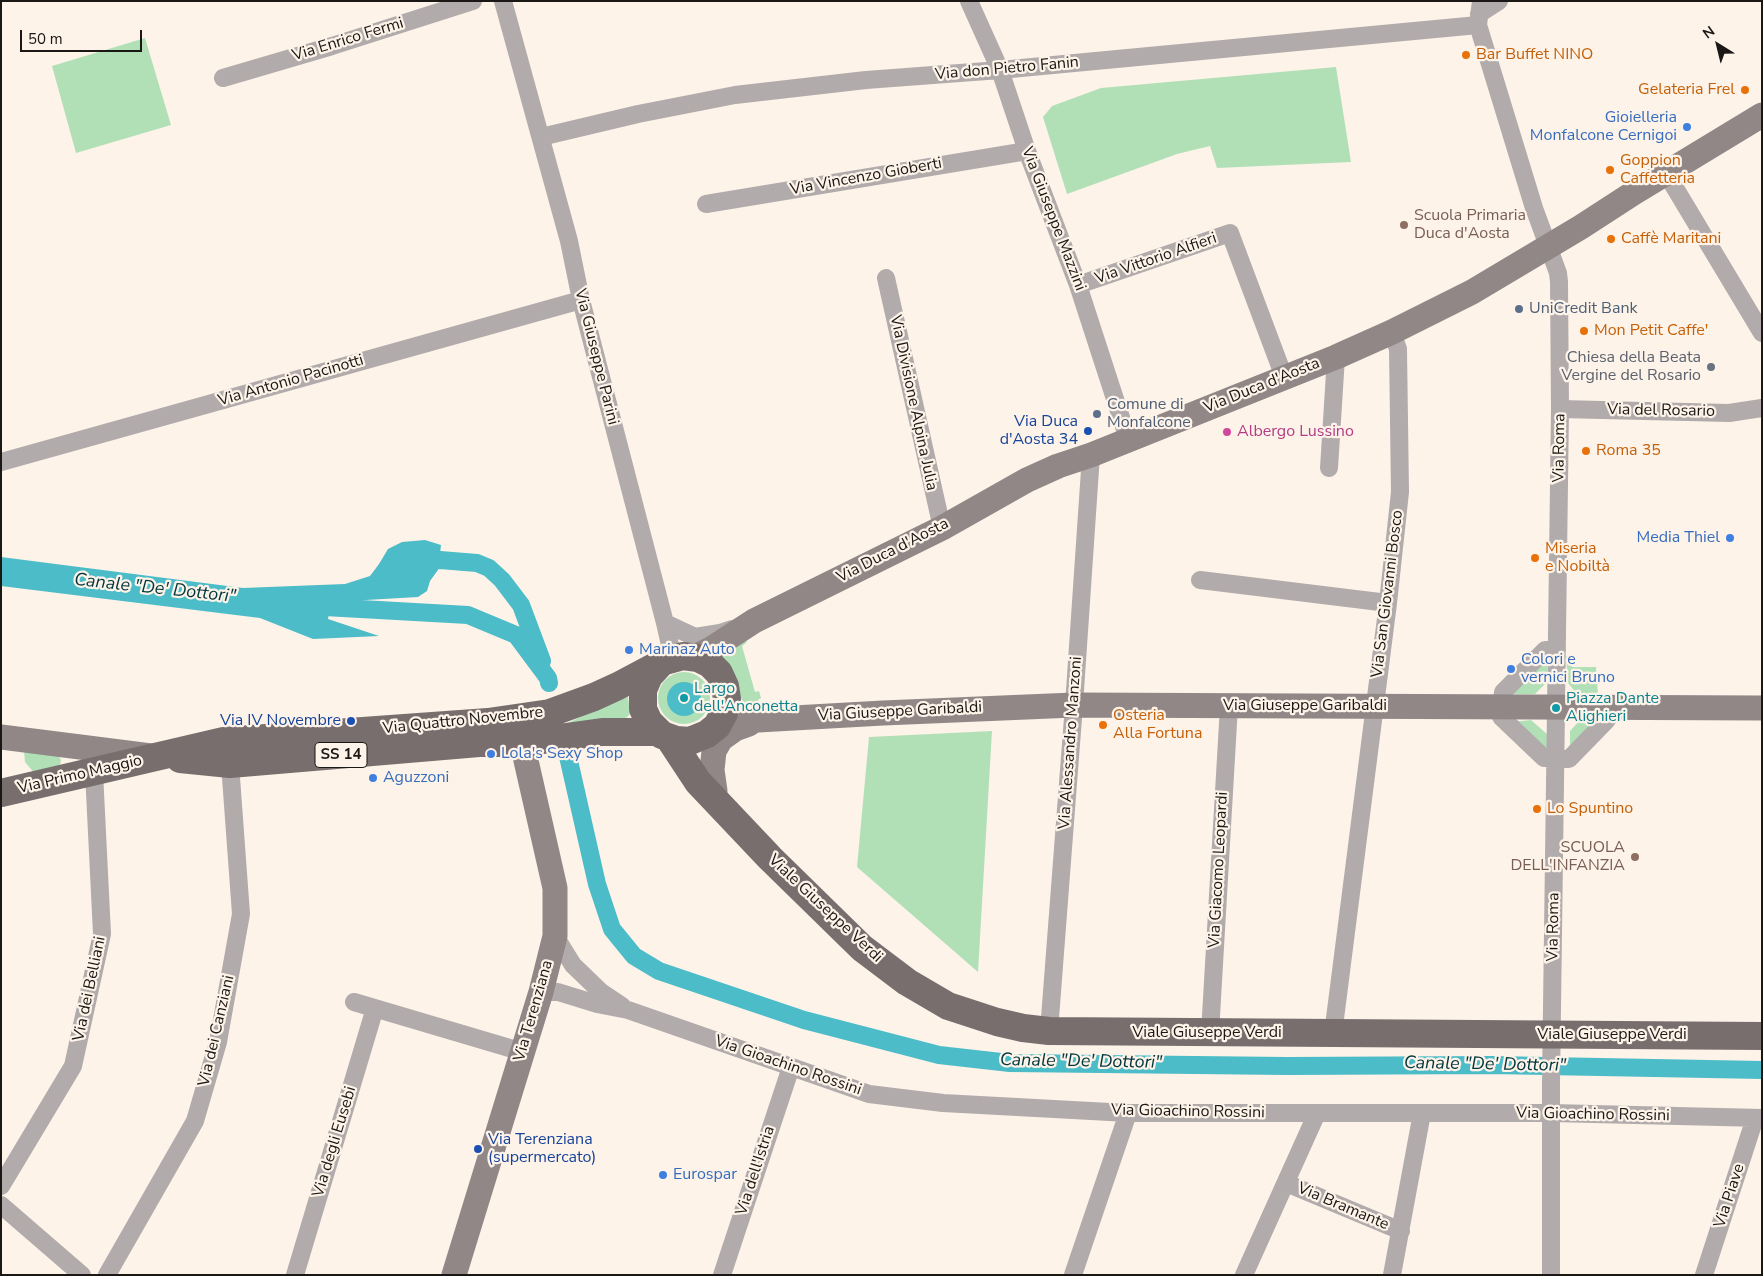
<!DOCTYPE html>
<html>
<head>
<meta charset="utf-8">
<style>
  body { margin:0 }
  #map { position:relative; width:1763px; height:1276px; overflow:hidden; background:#fdf3e9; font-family:"Nunito Sans",sans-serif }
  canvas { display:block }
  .frame { position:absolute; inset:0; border:2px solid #1b1714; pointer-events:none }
  .north { position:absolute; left:1693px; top:20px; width:50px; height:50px; -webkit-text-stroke:4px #fdf3e9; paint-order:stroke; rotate:324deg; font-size:14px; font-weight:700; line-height:20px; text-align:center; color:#1b1714 }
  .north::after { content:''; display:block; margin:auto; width:18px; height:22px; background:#1b1714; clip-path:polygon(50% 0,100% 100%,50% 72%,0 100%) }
  .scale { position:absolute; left:20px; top:30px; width:122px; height:22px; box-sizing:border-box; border:2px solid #1b1714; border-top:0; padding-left:6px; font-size:15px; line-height:18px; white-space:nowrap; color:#1b1714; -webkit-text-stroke:4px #fdf3e9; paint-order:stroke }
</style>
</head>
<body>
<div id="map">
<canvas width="1763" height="1276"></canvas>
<div class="frame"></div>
<div class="north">N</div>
<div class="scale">50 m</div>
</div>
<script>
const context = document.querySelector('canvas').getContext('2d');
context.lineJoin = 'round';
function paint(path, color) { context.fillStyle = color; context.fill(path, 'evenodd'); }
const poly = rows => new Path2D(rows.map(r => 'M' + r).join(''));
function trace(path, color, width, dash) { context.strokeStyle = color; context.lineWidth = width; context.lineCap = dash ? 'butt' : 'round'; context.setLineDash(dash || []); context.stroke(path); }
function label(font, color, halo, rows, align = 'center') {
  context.font = font + ' "Nunito Sans",sans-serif'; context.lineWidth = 4.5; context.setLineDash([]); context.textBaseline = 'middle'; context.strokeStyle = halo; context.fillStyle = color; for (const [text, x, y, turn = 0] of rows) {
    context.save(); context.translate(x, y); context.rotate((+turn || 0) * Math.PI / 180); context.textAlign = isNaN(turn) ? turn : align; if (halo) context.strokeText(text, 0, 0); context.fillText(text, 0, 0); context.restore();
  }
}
paint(poly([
  [145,38,171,125,76,153,52,66],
  [1336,67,1351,162,1217,168,1210,146,1177,154,1067,194,1043,117,1052,106,1101,88],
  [743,638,747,642,742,646,755,692,759,691,761,698,758,700,760,707,746,704,742,700,723,660,722,656],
  [1547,656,1547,682,1535,694,1509,694],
  [1566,656,1572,656,1572,667,1596,667,1598,695,1578,695,1568,683],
  '658 698a26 26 0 1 1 52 0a26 26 0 1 1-52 0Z',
  [628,696,630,714,625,719,566,724,600,707],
  [1581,719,1604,721,1570,755,1570,731],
  [1531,720,1547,734,1548,756,1512,722],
  [992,731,987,817,978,972,857,867,869,737],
  [24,751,58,755,61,760,60,765,35,774,25,762]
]), '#b2e0b6');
paint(poly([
  [425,540,441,545,438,570,430,581,427,591,418,597,331,602,328,619,379,636,313,639,260,618,1,586,1,557,243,588,345,584,370,576,379,564,388,549,402,542],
  '667 699a17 17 0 1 1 34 0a17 17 0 1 1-34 0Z'
]), '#4bbcc8');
trace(poly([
  [417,562,440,560,477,563,489,568,502,580,521,605,542,661],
  [307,606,468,615,516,635,548,678,549,683],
  [567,752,597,884,612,929,634,956,659,971,804,1020,939,1055,1010,1063,1287,1066,1492,1065,1762,1070]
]), '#4bbcc8', 18);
trace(poly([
  [503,1,569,241,581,300,665,623,695,637,720,633,732,629],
  [969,1,1000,70,1027,151,1078,285,1128,439],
  [1481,1,1478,25,1534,208,1558,273,1559,282,1560,409,1551,1083,1551,1275],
  [1479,14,1499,1],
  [223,78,332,46,473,1],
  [541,137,638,114,735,95,866,80,1000,70,1478,25],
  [1666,173,1762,333],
  [706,204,1027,151],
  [886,278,942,528],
  [1078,285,1230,233,1284,377],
  [1560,409,1729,413,1762,408],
  [1,462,581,300],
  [1329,468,1336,357],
  [1200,580,1388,603],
  [665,623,673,658],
  [1557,650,1545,650,1503,692,1501,717,1544,758,1569,759,1607,720,1607,708],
  [555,936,573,965,601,992,622,1006],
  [541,992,558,992,597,1004,628,1010,869,1094,943,1103,1128,1113,1551,1113,1762,1118],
  [354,1002,523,1052],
  [1049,1031,1074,705,1091,455],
  [1210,1033,1229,706],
  [1333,1034,1388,603,1400,492,1398,349,1392,332],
  [1286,1183,1401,1231],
  [1,1186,73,1066,102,934,94,772],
  [1,1205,82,1275],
  [107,1275,195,1121,218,1042,241,914,230,764],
  [295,1275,375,1008],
  [722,1275,791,1067],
  [1073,1275,1128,1113],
  [1244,1275,1317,1113],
  [1392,1275,1422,1113],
  [1704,1275,1755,1118]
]), '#b1abab', 18);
trace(poly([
  [695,657,711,649,754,621,942,528,1027,480,1058,466,1091,455,1336,357,1392,332,1472,292,1581,227,1635,192,1762,115],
  [718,725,758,720,883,713,1074,705,1762,708],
  [1,737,151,756],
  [715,791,712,770,714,751,721,739,735,729,749,724],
  [454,1275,541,992,555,936,555,888,522,743,525,735,535,728]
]), '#918787', 25);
trace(poly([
  [669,738,698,782,770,858,862,948,907,982,948,1006,997,1022,1023,1028,1049,1031,1762,1036],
  [180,759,230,764,479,743,522,743,602,732,658,732],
  [1,793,224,741,488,722,550,713,594,697,618,686,665,661,683,656,698,658,710,664,719,673,725,686,727,699,724,713,717,726,707,734,690,741,676,740,662,735,649,722,643,709,643,690,649,676,660,664]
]), '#796e6e', 28);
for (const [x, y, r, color] of [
  [1466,55,5,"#e8710a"],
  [1745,90,5,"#e8710a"],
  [1687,127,5,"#3f7fe0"],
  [1610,170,5,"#e8710a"],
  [1404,225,5,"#8d6e63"],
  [1611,239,5,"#e8710a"],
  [1519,309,5,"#5c6f8a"],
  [1584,331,5,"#e8710a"],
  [1711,367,5,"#6b7280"],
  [1097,414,5,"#5c6f8a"],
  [1088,431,5,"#1a4fb4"],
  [1227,432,5,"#d1479c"],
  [1586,451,5,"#e8710a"],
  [1730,538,5,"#3f7fe0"],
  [1535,558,5,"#e8710a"],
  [629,650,5,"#3f7fe0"],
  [1511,669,5,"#3f7fe0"],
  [684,698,5,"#0f9aa8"],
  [1556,708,5,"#0f9aa8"],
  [351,721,5,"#1a4fb4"],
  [1103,725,5,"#e8710a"],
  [491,754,5,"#3f7fe0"],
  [373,778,5,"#3f7fe0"],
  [1537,809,5,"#e8710a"],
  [1635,857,5,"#8d6e63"],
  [478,1149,5,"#1a4fb4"],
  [663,1175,5,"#3f7fe0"]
]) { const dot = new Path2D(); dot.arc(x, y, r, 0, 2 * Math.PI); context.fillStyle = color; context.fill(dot); trace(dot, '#fdf3e9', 2); }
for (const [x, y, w] of [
  [341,755,52]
]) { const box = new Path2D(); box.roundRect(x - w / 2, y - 12.5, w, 25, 4); context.fillStyle = '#fdf3e9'; context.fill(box); trace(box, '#1b1714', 1); }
label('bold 15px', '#1b1714', null, [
  ["SS 14",341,755]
]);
label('16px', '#1b1714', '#fdf3e9', [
  ["Via Enrico Fermi",348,40,-17],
  ["Via don Pietro Fanin",1007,69,-5],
  ["Via Vincenzo Gioberti",866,177,-10],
  ["Via Giuseppe Mazzini",1053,219,69],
  ["Via Vittorio Alfieri",1156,259,-19],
  ["Via Giuseppe Parini",596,357,76],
  ["Via Antonio Pacinotti",291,381,-16],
  ["Via Duca d'Aosta",1262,386,-22],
  ["Via Divisione Alpina Julia",913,403,78],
  ["Via del Rosario",1661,411,1],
  ["Via Roma",1560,448,-89],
  ["Via Duca d'Aosta",893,551,-27],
  ["Via San Giovanni Bosco",1388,594,-83],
  ["Via Giuseppe Garibaldi",1305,706],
  ["Via Giuseppe Garibaldi",900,712,-3],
  ["Via Quattro Novembre",463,721,-6],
  ["Via Alessandro Manzoni",1071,743,-86],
  ["Via Primo Maggio",80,775,-13],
  ["Via Giacomo Leopardi",1219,870,-87],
  ["Viale Giuseppe Verdi",825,909,43],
  ["Via Roma",1554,927,-89],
  ["Via dei Belliani",90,989,-78],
  ["Via Terenziana",534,1011,-74],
  ["Via dei Canziani",217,1031,-77],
  ["Viale Giuseppe Verdi",1207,1033],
  ["Viale Giuseppe Verdi",1612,1035],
  ["Via Gioachino Rossini",788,1066,19],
  ["Via Gioachino Rossini",1188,1112,1],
  ["Via Gioachino Rossini",1593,1115,1],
  ["Via degli Eusebi",335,1142,-73],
  ["Via dell'Istria",756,1171,-72],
  ["Via Piave",1730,1196,-72],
  ["Via Bramante",1343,1207,23]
]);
label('16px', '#c56008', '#fdf3e9', [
  ["Bar Buffet NINO",1476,55],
  ["Gelateria Frel",1735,90,"right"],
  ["Goppion",1620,161],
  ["Caffetteria",1620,179],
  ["Caffè Maritani",1621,239],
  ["Mon Petit Caffe'",1594,331],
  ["Roma 35",1596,451],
  ["Miseria",1545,549],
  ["e Nobiltà",1545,567],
  ["Osteria",1113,716],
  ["Alla Fortuna",1113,734],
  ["Lo Spuntino",1547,809]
], 'left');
label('16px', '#366cbe', '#fdf3e9', [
  ["Gioielleria",1677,118,"right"],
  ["Monfalcone Cernigoi",1677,136,"right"],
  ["Media Thiel",1720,538,"right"],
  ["Marinaz Auto",639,650],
  ["Colori e",1521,660],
  ["vernici Bruno",1521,678],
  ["Lola's Sexy Shop",501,754],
  ["Aguzzoni",383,778],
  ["Eurospar",673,1175]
], 'left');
label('16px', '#785e54', '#fdf3e9', [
  ["Scuola Primaria",1414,216],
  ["Duca d'Aosta",1414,234],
  ["SCUOLA",1625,848,"right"],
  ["DELL'INFANZIA",1625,866,"right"]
], 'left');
label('16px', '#4e5e75', '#fdf3e9', [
  ["UniCredit Bank",1529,309],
  ["Comune di",1107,405],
  ["Monfalcone",1107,423]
], 'left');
label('16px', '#5b616d', '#fdf3e9', [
  ["Chiesa della Beata",1701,358],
  ["Vergine del Rosario",1701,376]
], 'right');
label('16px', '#164399', '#fdf3e9', [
  ["Via Duca",1078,422],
  ["d'Aosta 34",1078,440],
  ["Via IV Novembre",341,721],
  ["Via Terenziana",488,1140,"left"],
  ["(supermercato)",488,1158,"left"]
], 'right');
label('16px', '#b23c85', '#fdf3e9', [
  ["Albergo Lussino",1237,432]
], 'left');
label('16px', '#0d838f', '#fdf3e9', [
  ["Largo",694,689],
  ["dell'Anconetta",694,707],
  ["Piazza Dante",1566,699],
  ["Alighieri",1566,717]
], 'left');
label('italic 18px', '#00363c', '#fdf3e9', [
  ["Canale \"De' Dottori\"",155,589,6],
  ["Canale \"De' Dottori\"",1081,1062,1],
  ["Canale \"De' Dottori\"",1485,1065,1]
]);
</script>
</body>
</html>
